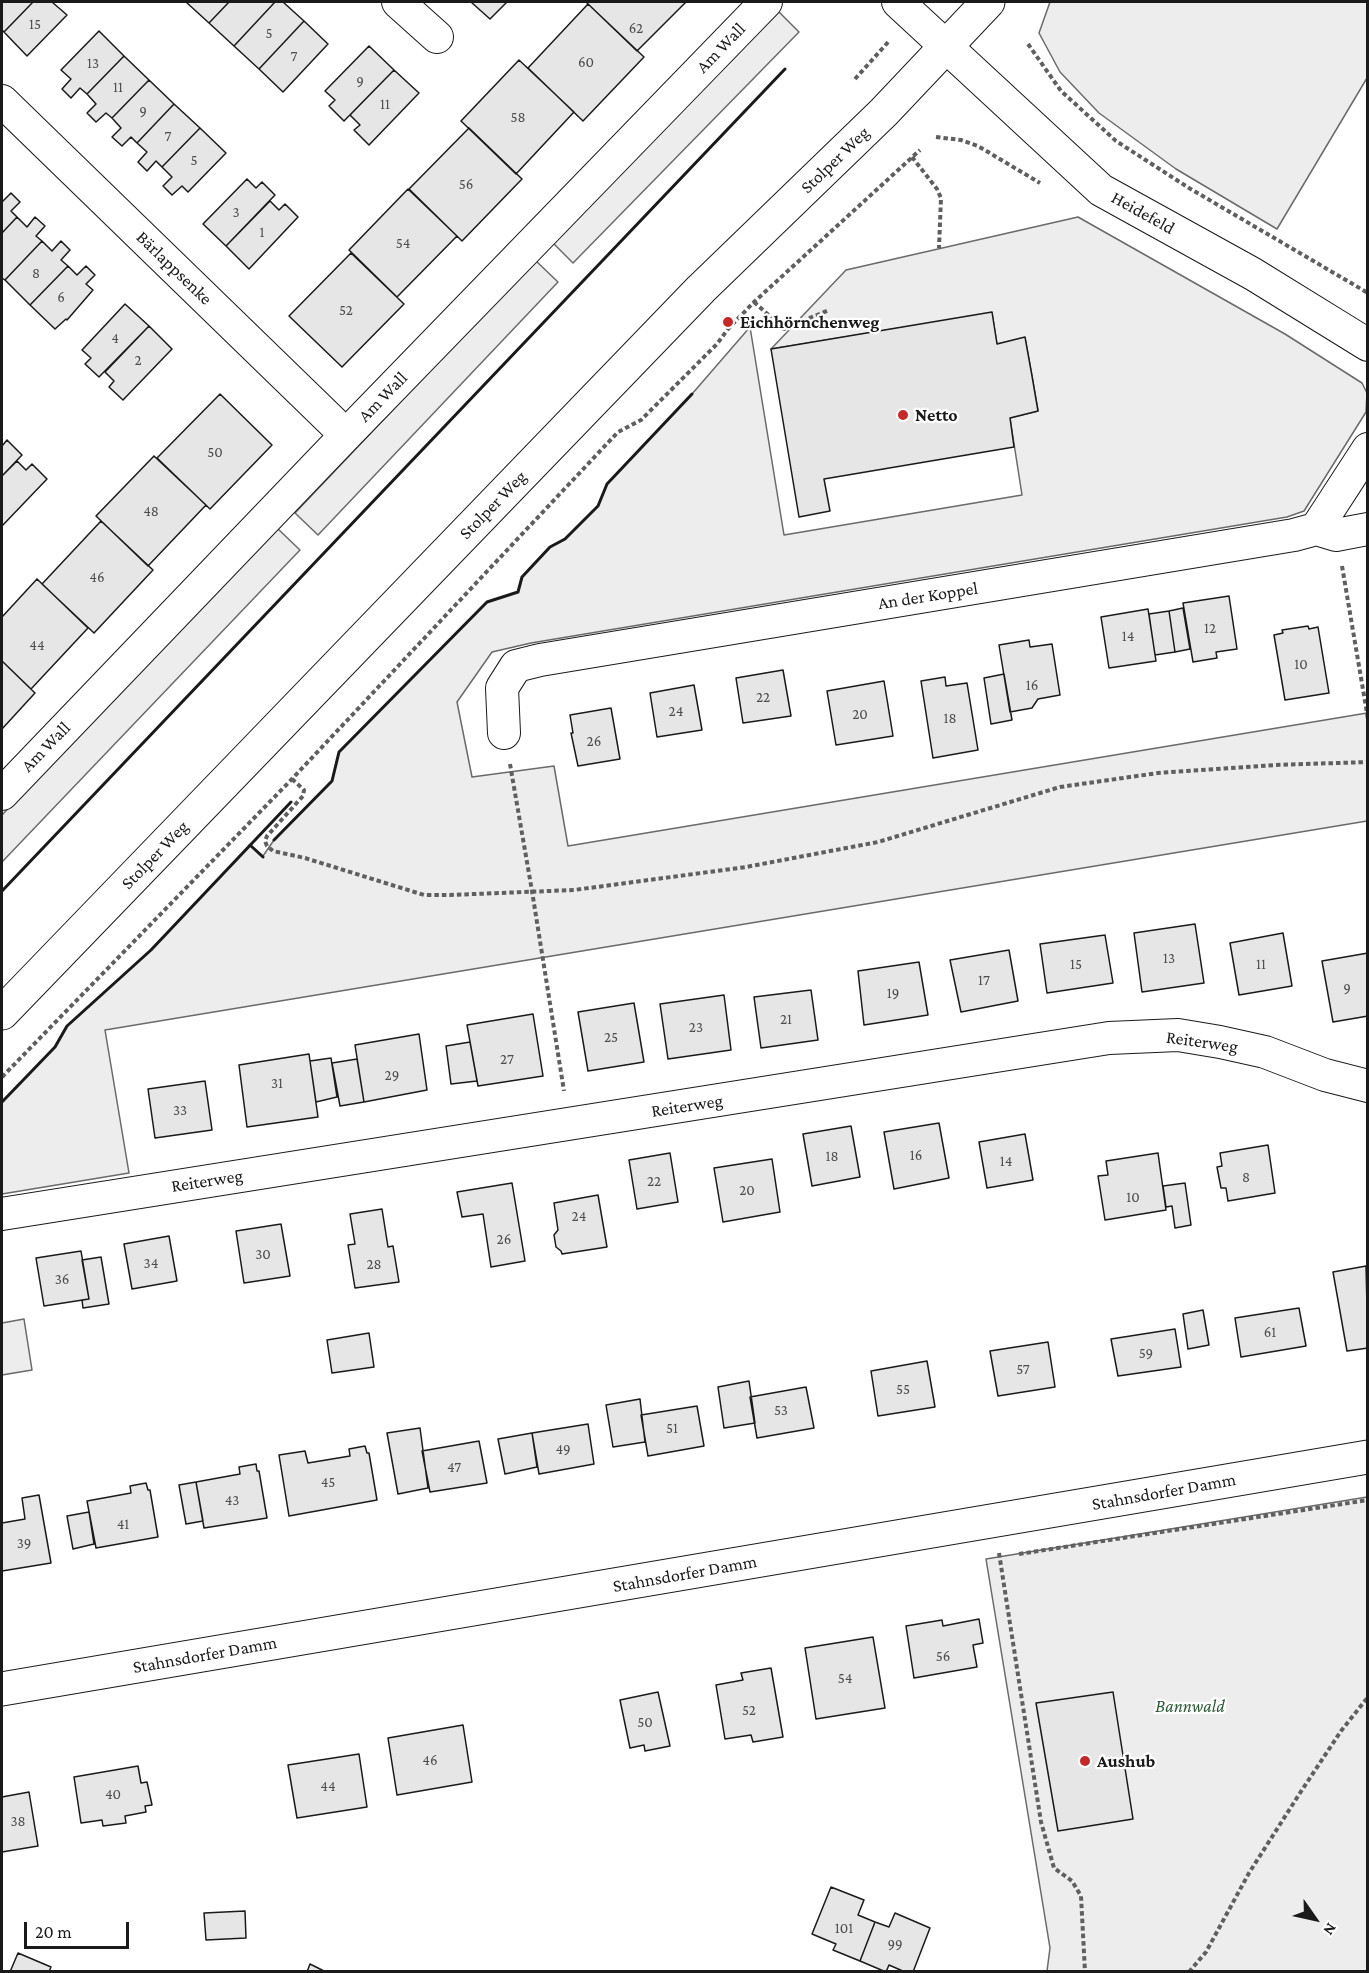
<!DOCTYPE html>
<html>
<head>
<meta charset="utf-8">
<style>
  body { margin:0 }
  #map { position:relative; width:1369px; height:1973px; overflow:hidden; background:#fff; font-family:"Crimson Pro",serif }
  canvas { display:block }
  .frame { position:absolute; inset:0; border:3px solid #1a1a1a; pointer-events:none }
  .north { position:absolute; left:1285px; top:1889px; width:60px; height:60px; -webkit-text-stroke:4px #fff; paint-order:stroke; rotate:124deg; font-size:16px; font-weight:700; line-height:24px; text-align:center; color:#1a1a1a }
  .north::after { content:''; display:block; margin:auto; width:21px; height:27px; background:#1a1a1a; clip-path:polygon(50% 0,100% 100%,50% 72%,0 100%) }
  .scale { position:absolute; left:24px; top:1922px; width:105px; height:27px; box-sizing:border-box; border:3px solid #1a1a1a; border-top:0; padding-left:8px; font-size:18px; line-height:21px; white-space:nowrap; color:#1a1a1a; -webkit-text-stroke:4px #fff; paint-order:stroke }
</style>
</head>
<body>
<div id="map">
<canvas width="1369" height="1973"></canvas>
<div class="frame"></div>
<div class="north">N</div>
<div class="scale">20 m</div>
</div>
<script>
const context = document.querySelector('canvas').getContext('2d');
context.lineJoin = 'round';
function paint(path, color) { context.fillStyle = color; context.fill(path, 'evenodd'); }
const poly = rows => new Path2D(rows.map(r => 'M' + r).join(''));
function trace(path, color, width, dash) { context.strokeStyle = color; context.lineWidth = width; context.lineCap = dash ? 'butt' : 'round'; context.setLineDash(dash || []); context.stroke(path); }
function label(font, color, halo, rows, align = 'center') {
  context.font = font + ' "Crimson Pro",serif'; context.lineWidth = 4.5; context.setLineDash([]); context.textBaseline = 'middle'; context.strokeStyle = halo; context.fillStyle = color; for (const [text, x, y, turn = 0] of rows) {
    context.save(); context.translate(x, y); context.rotate((+turn || 0) * Math.PI / 180); context.textAlign = isNaN(turn) ? turn : align; if (halo) context.strokeText(text, 0, 0); context.fillText(text, 0, 0); context.restore();
  }
}
const built = poly([
  [1050,2,1367,2,1367,78,1277,229,1176,169,1099,113,1060,72,1039,33,1050,2],
  [779,12,799,32,573,263,553,243,779,12],
  [1078,217,1285,334,1362,383,1367,393,1366,412,1304,511,1287,517,531,643,492,652,457,702,472,777,554,766,568,846,1367,713,1367,821,105,1030,129,1173,2,1194,2,1102,55,1047,67,1026,151,950,250,845,263,856,274,840,332,781,339,752,487,602,518,592,522,577,550,547,565,539,598,506,607,484,692,394,750,327,784,535,1022,495,1010,418,1038,411,1032,376,1025,338,997,344,992,313,771,349,846,270,1078,217],
  [535,260,558,282,318,535,295,513,535,260],
  [277,528,300,550,2,862,2,815,277,528],
  [24,1319,32,1370,2,1375,2,1323,24,1319],
  [1367,1497,1367,1971,1047,1971,1050,1948,986,1559,1367,1497]
]);
paint(built, '#ededed');
trace(built, '#6a6a6a', 1.5);
const building = poly([
  [2,2,33,2,4,32,2,30,2,2],
  [33,2,52,2,67,15,27,56,4,32,33,2],
  [186,2,229,2,209,23,186,2],
  [229,2,275,2,234,46,209,23,229,2],
  [275,2,283,2,304,21,259,69,234,46,275,2],
  [471,2,507,2,490,19,471,2],
  [586,2,686,2,637,51,586,2],
  [588,4,644,57,583,121,528,68,588,4],
  [304,21,328,44,283,92,259,69,304,21],
  [99,31,124,56,87,94,80,88,71,98,62,89,71,79,61,70,99,31],
  [369,46,394,70,344,121,329,106,335,100,325,91,369,46],
  [124,56,149,80,112,118,106,113,96,122,87,113,96,104,87,94,124,56],
  [519,60,574,112,516,174,461,121,519,60],
  [394,70,419,93,369,145,354,130,360,125,350,115,394,70],
  [149,80,174,104,137,143,131,137,122,146,112,137,121,128,112,118,149,80],
  [174,104,200,128,162,167,156,161,147,171,138,162,147,152,137,143,174,104],
  [200,128,226,153,188,192,182,186,172,195,163,186,172,177,162,167,200,128],
  [469,128,522,179,462,241,409,189,469,128],
  [247,179,256,188,262,182,275,195,226,246,203,224,247,179],
  [408,189,457,236,397,297,349,250,408,189],
  [11,193,20,202,11,211,17,217,2,233,2,202,11,193],
  [270,201,279,210,285,204,298,217,249,269,226,246,270,201],
  [17,217,27,227,35,217,45,226,36,236,42,241,5,280,2,278,2,233,17,217],
  [42,241,52,251,61,241,70,250,61,260,68,266,30,305,5,280,42,241],
  [351,253,404,304,342,367,289,316,351,253],
  [68,266,77,275,86,266,95,275,86,284,93,290,67,320,66,319,55,329,30,305,68,266],
  [125,304,149,326,99,377,85,364,91,358,82,350,125,304],
  [992,312,997,344,1025,337,1032,376,1038,411,1010,418,1014,447,824,479,830,511,799,517,771,349,992,312],
  [149,326,172,349,123,400,109,387,114,381,105,372,149,326],
  [220,394,272,445,210,509,157,458,220,394],
  [7,440,22,455,2,476,2,446,7,440],
  [154,456,206,505,148,566,96,516,154,456],
  [17,461,26,470,32,464,47,479,2,526,2,476,17,461],
  [101,521,153,570,94,633,42,584,101,521],
  [37,579,88,628,31,689,2,661,2,617,37,579],
  [1229,596,1237,649,1216,652,1217,658,1193,662,1183,603,1229,596],
  [1183,608,1190,649,1175,652,1169,611,1183,608],
  [1148,609,1156,661,1109,668,1101,617,1148,609],
  [1169,611,1175,652,1155,655,1149,614,1169,611],
  [1308,626,1309,629,1318,627,1329,693,1285,700,1274,635,1283,633,1282,630,1308,626],
  [1029,640,1030,647,1052,644,1060,695,1038,699,1032,708,1010,712,999,645,1029,640],
  [2,661,35,693,2,729,2,661],
  [783,670,791,716,743,723,736,678,783,670],
  [1004,674,1012,720,991,724,984,678,1004,674],
  [945,677,946,686,967,683,978,750,933,758,921,681,945,677],
  [884,681,893,736,836,745,827,691,884,681],
  [694,685,702,730,657,737,650,693,694,685],
  [611,708,620,759,578,766,571,733,573,733,570,715,611,708],
  [1195,924,1204,983,1142,992,1134,933,1195,924],
  [1283,933,1292,986,1239,995,1230,943,1283,933],
  [1105,935,1113,983,1047,993,1040,944,1105,935],
  [1009,950,1018,1001,961,1012,950,960,1009,950],
  [1368,953,1368,1016,1333,1022,1322,961,1368,953],
  [919,962,928,1015,864,1025,858,971,919,962],
  [811,990,818,1040,761,1048,754,997,811,990],
  [724,995,731,1050,668,1059,660,1004,724,995],
  [634,1003,644,1062,588,1071,578,1012,634,1003],
  [533,1014,543,1076,478,1086,467,1025,533,1014],
  [419,1034,427,1090,364,1102,355,1045,419,1034],
  [470,1042,477,1081,451,1084,446,1046,470,1042],
  [309,1054,318,1117,247,1127,239,1065,309,1054],
  [331,1058,337,1097,316,1102,310,1061,331,1058],
  [357,1059,364,1102,340,1106,332,1063,357,1059],
  [205,1081,212,1130,155,1138,148,1089,205,1081],
  [939,1123,949,1178,894,1189,884,1132,939,1123],
  [851,1126,860,1177,812,1186,803,1134,851,1126],
  [1025,1134,1033,1180,987,1188,979,1142,1025,1134],
  [1268,1145,1275,1193,1228,1201,1226,1188,1221,1188,1217,1167,1222,1166,1220,1153,1268,1145],
  [670,1153,678,1202,637,1209,629,1160,670,1153],
  [1158,1153,1166,1210,1105,1220,1098,1176,1108,1175,1106,1161,1158,1153],
  [772,1159,780,1212,723,1222,714,1168,772,1159],
  [512,1183,525,1261,491,1267,483,1214,462,1217,457,1192,512,1183],
  [1185,1183,1191,1225,1175,1228,1172,1206,1166,1207,1163,1186,1185,1183],
  [598,1195,607,1247,562,1254,561,1251,556,1247,554,1235,558,1230,554,1203,598,1195],
  [382,1209,388,1247,393,1246,399,1282,355,1288,348,1245,355,1244,350,1214,382,1209],
  [281,1224,290,1276,244,1283,236,1231,281,1224],
  [169,1236,177,1281,132,1289,124,1244,169,1236],
  [81,1251,89,1299,44,1306,36,1258,81,1251],
  [101,1257,109,1304,83,1308,82,1300,89,1299,82,1260,101,1257],
  [1366,1266,1368,1348,1347,1351,1333,1272,1366,1266],
  [1299,1308,1306,1346,1241,1357,1235,1318,1299,1308],
  [1203,1310,1209,1345,1188,1349,1183,1314,1203,1310],
  [1175,1329,1181,1367,1118,1376,1111,1339,1175,1329],
  [369,1333,374,1367,332,1373,327,1340,369,1333],
  [1048,1342,1055,1387,998,1396,990,1351,1048,1342],
  [927,1361,935,1407,878,1416,871,1371,927,1361],
  [749,1381,755,1423,724,1428,718,1387,749,1381],
  [806,1387,814,1428,757,1438,750,1397,806,1387],
  [640,1399,645,1442,613,1447,606,1405,640,1399],
  [697,1406,704,1446,648,1456,641,1415,697,1406],
  [588,1424,594,1464,539,1474,532,1433,588,1424],
  [420,1428,428,1488,398,1494,387,1433,420,1428],
  [532,1433,537,1467,505,1474,498,1439,532,1433],
  [479,1441,487,1483,430,1492,422,1451,479,1441],
  [365,1446,367,1453,369,1453,377,1500,289,1516,279,1455,305,1451,308,1463,350,1456,349,1449,365,1446],
  [256,1464,257,1471,259,1471,267,1518,204,1528,196,1482,240,1474,239,1467,256,1464],
  [196,1482,203,1521,186,1524,179,1485,196,1482],
  [146,1483,148,1490,150,1490,158,1537,96,1548,87,1501,131,1493,130,1486,146,1483],
  [39,1495,51,1563,2,1571,2,1523,25,1519,22,1498,39,1495],
  [89,1512,94,1544,73,1549,67,1516,89,1512],
  [979,1619,983,1643,973,1645,977,1667,914,1678,906,1626,942,1620,943,1626,979,1619],
  [873,1637,885,1708,816,1719,805,1648,873,1637],
  [771,1668,783,1737,753,1742,751,1735,725,1739,716,1685,743,1680,741,1673,771,1668],
  [658,1692,670,1746,645,1751,644,1745,630,1748,620,1700,658,1692],
  [1113,1692,1133,1819,1058,1831,1036,1703,1113,1692],
  [463,1725,472,1782,397,1795,388,1738,463,1725],
  [359,1754,367,1807,297,1818,288,1765,359,1754],
  [138,1766,141,1783,147,1782,152,1805,145,1806,146,1812,125,1816,126,1823,103,1826,102,1820,81,1823,74,1777,138,1766],
  [29,1792,38,1846,2,1852,2,1797,29,1792],
  [831,1887,864,1900,858,1915,875,1922,860,1961,833,1950,836,1944,812,1934,831,1887],
  [245,1911,246,1938,206,1940,204,1913,245,1911],
  [895,1913,930,1928,913,1972,905,1972,889,1965,886,1972,860,1961,875,1922,889,1927,895,1913],
  [18,1953,51,1967,49,1972,10,1972,18,1953],
  [310,1964,326,1972,307,1972,310,1964]
]);
paint(building, '#e6e6e6');
trace(building, '#1a1a1a', 1.5);
const minor = poly([
  [398,2,437,37],
  [898,2,1101,190,1253,274,1368,345],
  [2,101,346,435],
  [1316,529,1336,535,1368,529],
  [504,733,502,688,516,666,540,660,1294,535,1316,529,1368,449],
  [2,794,346,435,766,2],
  [2,1214,1109,1038,1178,1035,1220,1042,1265,1052,1325,1075,1368,1086]
]);
const tertiary = poly([
  [2,1013,701,289,884,112,988,2],
  [2,1689,1368,1457]
]);
trace(minor, '#1a1a1a', 34);
trace(tertiary, '#1a1a1a', 35);
trace(poly([
  [1028,44,1061,91,1116,141,1189,188,1368,293],
  [855,79,890,40],
  [936,137,961,140,978,146,1040,183],
  [912,157,937,189,941,198,939,248],
  [754,302,784,329,829,310],
  [1342,566,1368,719],
  [510,764,532,891,564,1091],
  [292,779,304,790,303,796,267,836,265,841,267,846,273,851,305,858,424,895,450,895,574,890,746,867,878,842,1060,787,1158,773,1275,765,1368,762],
  [2,1077,292,779,618,432,641,420,717,344,728,329,754,302,920,150],
  [999,1553,1041,1822,1054,1868,1072,1881,1081,1896,1085,1972],
  [1019,1554,1368,1500],
  [1189,1972,1206,1952,1249,1873,1300,1793,1341,1731,1368,1697]
]), '#5f5f5f', 4, [4.5, 3]);
trace(minor, '#fff', 32);
trace(tertiary, '#fff', 33);
trace(poly([
  [274,840,332,781,339,752,487,602,518,592,522,577,550,547,565,539,598,506,607,484,692,394],
  [250,845,263,857],
  [2,891,785,69],
  [2,1102,55,1047,67,1026,151,950,291,802]
]), '#1a1a1a', 3);
for (const [x, y, r, color] of [
  [728,322,6,"#c62828"],
  [903,415,6,"#c62828"],
  [1085,1761,6,"#c62828"]
]) { const dot = new Path2D(); dot.arc(x, y, r, 0, 2 * Math.PI); context.fillStyle = color; context.fill(dot); trace(dot, '#fff', 2); }
label('15px', '#4d4d4d', null, [
  ["15",35,24],
  ["62",636,28],
  ["5",269,33],
  ["7",294,56],
  ["60",586,62],
  ["13",93,63],
  ["9",360,81],
  ["11",118,87],
  ["11",385,104],
  ["9",143,111],
  ["58",518,117],
  ["7",168,136],
  ["5",194,160],
  ["56",466,184],
  ["3",236,212],
  ["1",262,232],
  ["54",403,243],
  ["8",36,273],
  ["6",61,297],
  ["52",346,310],
  ["4",115,338],
  ["2",138,360],
  ["50",215,452],
  ["48",151,511],
  ["46",97,577],
  ["12",1210,628],
  ["14",1128,636],
  ["44",37,645],
  ["10",1301,664],
  ["16",1032,685],
  ["22",763,697],
  ["24",676,711],
  ["20",860,714],
  ["18",950,718],
  ["26",594,741],
  ["13",1169,958],
  ["15",1076,964],
  ["11",1261,964],
  ["17",984,980],
  ["9",1347,988],
  ["19",893,993],
  ["21",786,1019],
  ["23",696,1027],
  ["25",611,1037],
  ["27",507,1059],
  ["29",392,1075],
  ["31",277,1083],
  ["33",180,1110],
  ["16",916,1155],
  ["18",832,1156],
  ["14",1006,1161],
  ["8",1246,1177],
  ["22",654,1181],
  ["20",747,1190],
  ["10",1133,1197],
  ["24",579,1216],
  ["26",504,1239],
  ["30",263,1254],
  ["34",151,1263],
  ["28",374,1264],
  ["36",62,1279],
  ["61",1270,1332],
  ["59",1146,1353],
  ["57",1023,1369],
  ["55",903,1389],
  ["53",781,1410],
  ["51",672,1428],
  ["49",563,1449],
  ["47",454,1467],
  ["45",328,1482],
  ["43",232,1500],
  ["41",123,1524],
  ["39",24,1543],
  ["56",943,1656],
  ["54",845,1678],
  ["52",749,1710],
  ["50",645,1722],
  ["46",430,1760],
  ["44",328,1786],
  ["40",113,1794],
  ["38",18,1821],
  ["101",844,1928],
  ["99",895,1944]
]);
label('18px', '#1a1a1a', '#fff', [
  ["Am Wall",721,48,-46],
  ["Stolper Weg",835,160,-44],
  ["Heidefeld",1143,213,29],
  ["Bärlappsenke",174,268,44],
  ["Am Wall",383,397,-46],
  ["Stolper Weg",493,505,-46],
  ["An der Koppel",928,596,-9],
  ["Am Wall",46,747,-46],
  ["Stolper Weg",155,855,-46],
  ["Reiterweg",1202,1042,8],
  ["Reiterweg",687,1106,-9],
  ["Reiterweg",207,1181,-9],
  ["Stahnsdorfer Damm",1164,1492,-10],
  ["Stahnsdorfer Damm",685,1574,-10],
  ["Stahnsdorfer Damm",205,1655,-10]
]);
label('bold 18px', '#1a1a1a', '#fff', [
  ["Eichhörnchenweg",740,322],
  ["Netto",915,415],
  ["Aushub",1097,1761]
], 'left');
label('italic 18px', '#2b5a34', '#fff', [
  ["Bannwald",1190,1706]
]);
</script>
</body>
</html>
